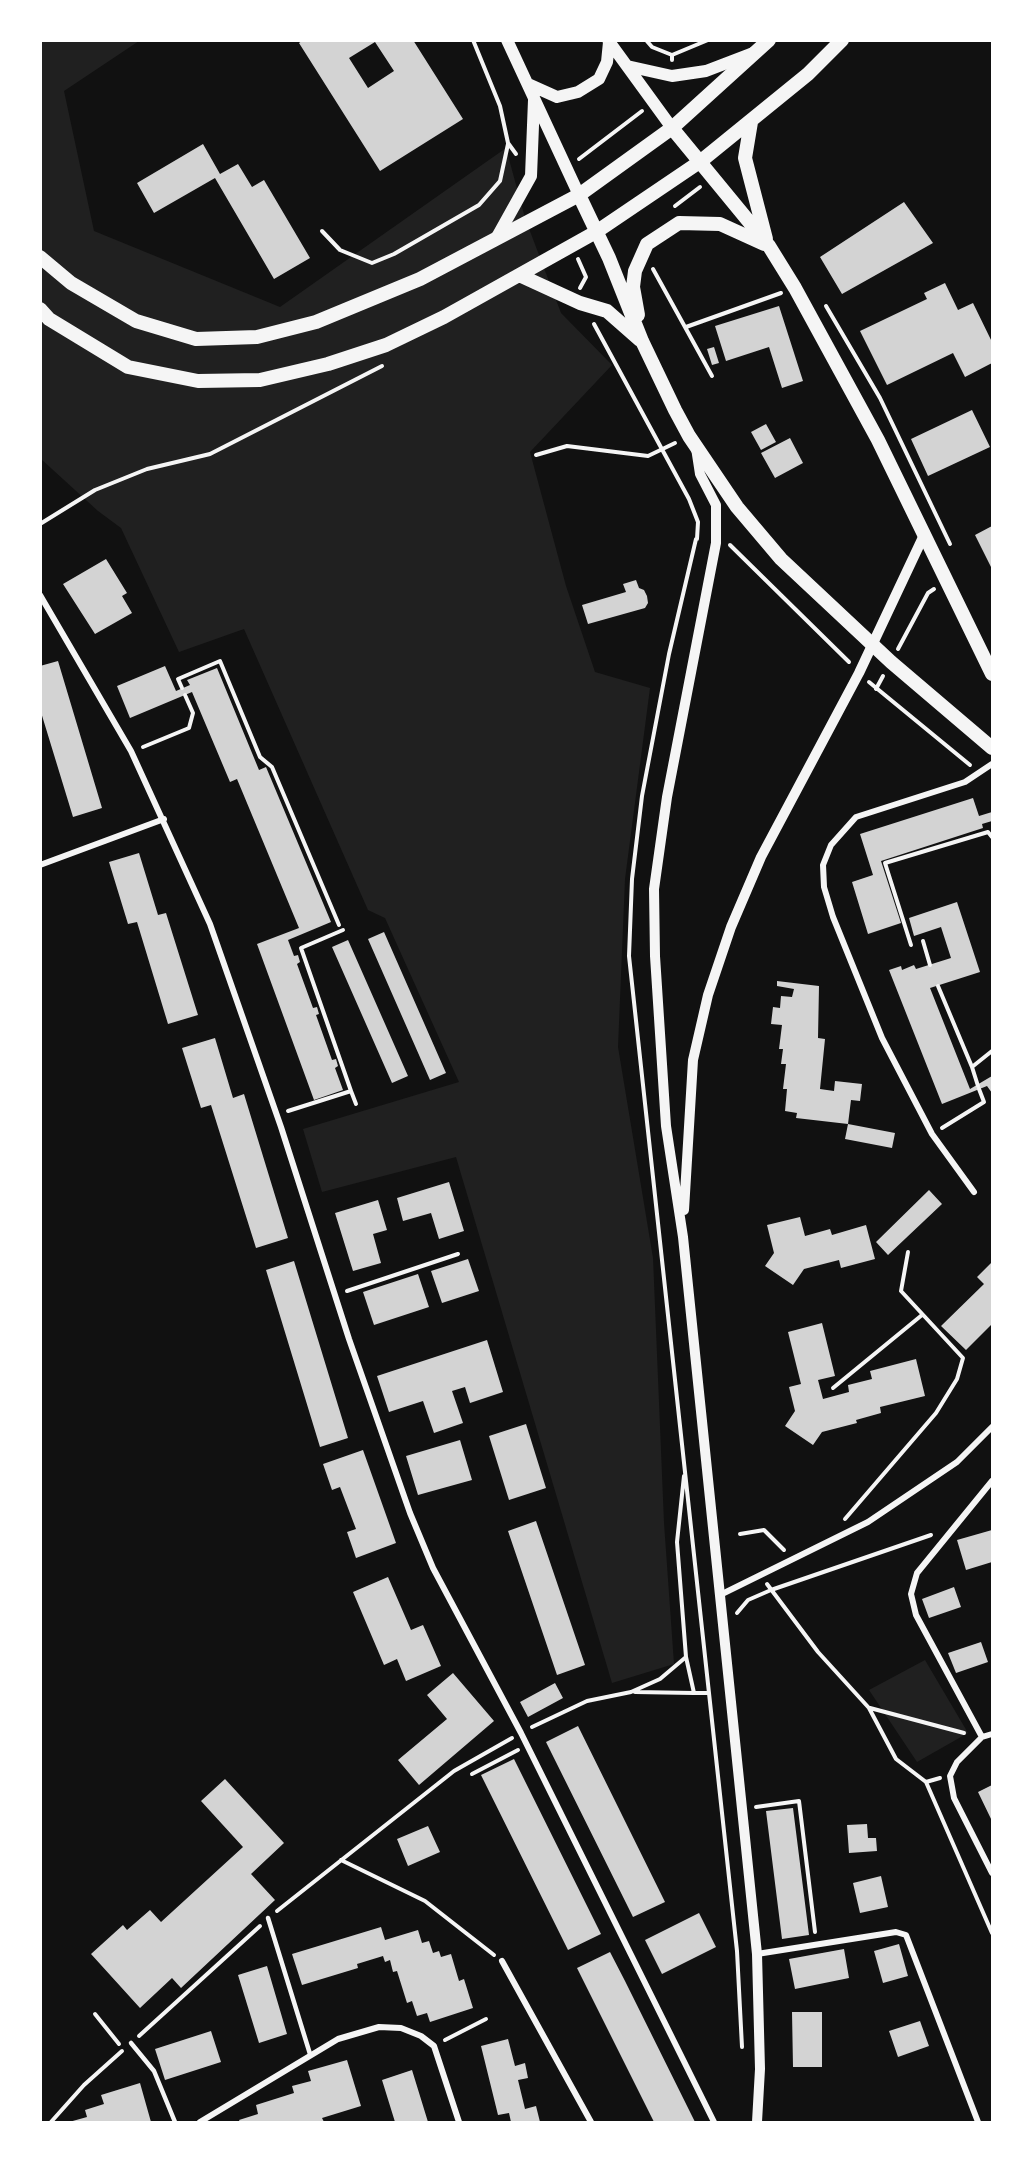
<!DOCTYPE html>
<html>
<head>
<meta charset="utf-8">
<style>
  body { margin:0 }
  #map { position:relative; width:1033px; height:2163px; overflow:hidden; background:#111; font-family:Mulish,sans-serif }
  canvas { display:block }
  .frame { position:absolute; inset:0; border:42px solid #fff; pointer-events:none }
</style>
</head>
<body>
<div id="map">
<canvas width="1033" height="2163"></canvas>
<div class="frame"></div>
</div>
<script>
const context = document.querySelector('canvas').getContext('2d');
context.lineJoin = 'round';
function paint(path, color) { context.fillStyle = color; context.fill(path, 'evenodd'); }
const poly = rows => new Path2D(rows.map(r => 'M' + r).join(''));
function trace(path, color, width, dash) { context.strokeStyle = color; context.lineWidth = width; context.lineCap = dash ? 'butt' : 'round'; context.setLineDash(dash || []); context.stroke(path); }
paint(poly([
  [40,41,139,41,64,91,94,231,280,307,506,148,525,218,561,313,612,365,530,452,566,586,595,672,650,688,625,879,618,1047,653,1258,664,1523,674,1664,612,1683,456,1157,322,1192,303,1129,459,1082,385,918,368,910,244,629,179,652,121,528,98,511,41,459],
  [925,1660,968,1733,917,1762,869,1690]
]), '#202020');
paint(poly([
  [303,40,413,40,463,119,380,171,299,43],
  [375,42,394,71,368,88,349,58],
  [203,144,220,174,238,164,252,187,264,180,310,258,274,279,215,178,154,213,137,183],
  [904,202,933,243,842,294,820,257],
  [945,283,958,310,973,303,992,342,992,363,965,377,953,353,887,385,860,331,927,299,924,293],
  [779,306,803,381,782,388,769,347,726,361,715,326],
  [714,347,719,363,712,365,707,349],
  [972,410,990,447,928,476,911,439],
  [766,424,776,442,761,450,751,432],
  [790,438,803,463,775,478,761,453],
  [992,526,992,569,975,535],
  [106,559,127,593,122,596,132,613,95,634,63,584],
  [636,580,639,588,644,590,647,596,648,603,645,608,588,624,582,605,626,592,623,584],
  [58,661,102,808,73,817,40,709,40,666],
  [165,666,176,691,190,685,187,680,217,668,259,770,266,767,331,922,288,940,294,956,298,955,300,962,297,964,313,1008,317,1007,319,1014,316,1015,332,1060,336,1059,338,1066,335,1068,343,1090,314,1100,257,944,299,928,237,779,230,782,192,692,130,718,117,686],
  [973,798,979,816,992,812,992,821,982,824,983,828,881,861,901,923,868,934,852,882,873,875,860,834],
  [139,853,158,915,166,913,198,1015,168,1024,137,922,128,924,109,862],
  [957,902,980,972,930,988,970,1089,992,1076,992,1093,987,1086,942,1104,889,970,901,966,902,970,914,965,916,969,951,958,941,927,914,936,909,918],
  [384,932,446,1073,430,1080,368,939],
  [348,940,408,1076,392,1083,332,947],
  [777,981,819,986,818,1038,825,1039,820,1089,834,1091,835,1081,862,1084,860,1101,851,1100,848,1124,796,1118,797,1113,785,1111,787,1089,783,1089,786,1064,781,1064,783,1049,779,1049,782,1025,771,1024,773,1007,780,1008,781,996,792,997,794,989,777,986],
  [215,1038,233,1098,244,1094,288,1238,256,1248,211,1105,201,1108,182,1048],
  [848,1124,895,1133,892,1148,845,1139],
  [449,1182,464,1231,439,1239,431,1213,403,1221,397,1198],
  [929,1190,942,1204,888,1255,876,1242],
  [378,1200,387,1230,373,1234,381,1263,353,1271,335,1213],
  [800,1217,805,1236,830,1229,832,1235,866,1225,875,1259,841,1268,839,1260,804,1269,793,1285,765,1266,774,1253,767,1225],
  [468,1259,479,1291,442,1303,431,1271],
  [294,1261,348,1438,320,1447,266,1270],
  [992,1262,992,1324,966,1350,941,1326,984,1284,977,1277],
  [418,1274,429,1307,374,1325,363,1292],
  [822,1323,835,1376,818,1380,823,1399,849,1392,848,1385,872,1379,870,1371,916,1359,925,1396,880,1407,881,1413,856,1420,857,1423,822,1432,813,1445,785,1426,795,1411,789,1387,801,1384,788,1332],
  [487,1340,503,1392,470,1403,465,1387,452,1391,463,1423,434,1433,423,1401,389,1412,377,1376],
  [526,1424,546,1488,509,1500,489,1436],
  [460,1440,472,1480,418,1495,406,1456],
  [363,1450,396,1543,356,1558,347,1532,356,1529,340,1487,332,1490,323,1464],
  [536,1521,585,1665,557,1675,508,1531],
  [992,1530,992,1562,966,1570,957,1540],
  [388,1577,411,1630,423,1625,441,1666,406,1681,397,1659,384,1665,353,1592],
  [954,1587,961,1607,929,1618,922,1599],
  [981,1642,988,1662,956,1673,948,1653],
  [453,1673,494,1721,419,1785,398,1760,447,1719,427,1695],
  [555,1683,563,1698,528,1717,520,1702],
  [578,1726,665,1902,633,1917,546,1742],
  [514,1759,601,1934,568,1950,481,1775],
  [225,1779,284,1843,251,1874,275,1900,181,1988,172,1978,140,2008,91,1954,123,1925,127,1930,150,1910,161,1922,243,1847,201,1801],
  [992,1785,992,1821,978,1792],
  [793,1808,809,1935,782,1939,766,1811],
  [867,1824,868,1838,876,1838,877,1851,849,1853,847,1825],
  [428,1826,440,1852,408,1866,397,1839],
  [881,1876,888,1907,860,1913,853,1883],
  [699,1913,716,1947,662,1974,645,1940],
  [381,1927,385,1940,418,1930,422,1943,429,1941,433,1953,439,1951,441,1957,451,1954,459,1981,464,1979,473,2008,430,2022,427,2013,417,2016,412,2001,407,2003,397,1971,393,1972,390,1960,385,1962,383,1956,357,1964,358,1968,302,1985,292,1954],
  [899,1944,908,1976,883,1983,874,1951],
  [844,1949,849,1978,795,1989,789,1959],
  [610,1952,625,1981,695,2122,654,2122,577,1968],
  [267,1966,287,2034,259,2043,238,1975],
  [792,2012,822,2012,822,2067,793,2067],
  [920,2021,929,2046,898,2057,889,2031],
  [211,2031,221,2062,165,2080,155,2049],
  [508,2039,515,2066,525,2063,528,2078,518,2080,525,2109,536,2106,540,2122,511,2122,509,2113,498,2115,481,2046],
  [347,2060,361,2106,322,2118,324,2122,240,2122,239,2120,258,2114,256,2105,294,2093,292,2086,311,2081,308,2071],
  [412,2070,428,2122,395,2122,382,2080],
  [140,2083,151,2122,69,2122,87,2117,85,2110,104,2104,101,2095]
]), '#d3d3d3');
trace(poly([
  [473,40,500,106,508,143,516,154],
  [646,40,652,47,672,55],
  [672,60,672,55,708,40],
  [579,159,642,111],
  [675,206,700,187],
  [322,231,340,250,372,263,394,254,479,205,500,181,508,144],
  [578,259,586,277,580,288],
  [653,269,712,376],
  [826,306,880,398,950,544],
  [594,324,689,499,698,522,697,539],
  [686,327,781,293],
  [536,455,567,446,648,456,675,443],
  [40,524,95,490,147,469,210,454,382,366],
  [696,539,669,654,642,796,632,879,629,956,737,1951,742,2047],
  [730,545,849,662],
  [898,649,928,593,934,589],
  [869,682,970,765],
  [182,688,178,679,220,661,260,757,272,767,339,925],
  [876,689,883,676],
  [143,747,189,728,193,713,185,695],
  [923,941,930,965],
  [911,945,885,863,988,832,992,837],
  [938,986,972,1067,992,1051],
  [972,1067,978,1086],
  [351,1091,356,1104],
  [288,1111,351,1091,301,948,343,930],
  [942,1128,984,1102,979,1089],
  [347,1291,458,1254],
  [833,1388,922,1315],
  [845,1519,936,1413,957,1379,963,1358,901,1291,908,1252],
  [740,1534,764,1530,784,1550],
  [767,1584,818,1652,869,1708,896,1759,926,1782,992,1933],
  [737,1613,748,1600,771,1590,931,1535],
  [635,1692,694,1693,686,1657,677,1542,684,1476],
  [694,1693,709,1693],
  [870,1708,964,1733],
  [532,1727,587,1701,631,1692,660,1679,686,1657],
  [472,1774,518,1750],
  [926,1782,940,1778],
  [756,1807,799,1801,815,1932],
  [341,1860,425,1901,494,1955],
  [277,1911,454,1771,512,1738],
  [95,2014,119,2044],
  [139,2036,260,1926],
  [445,2040,486,2019],
  [51,2122,84,2085,122,2051]
]), '#f5f5f5', 4);
trace(poly([
  [268,1918,310,2054],
  [131,2043,154,2071,175,2122]
]), '#f5f5f5', 4.5);
trace(poly([
  [40,595,131,751,210,924,281,1127,349,1339,410,1513,433,1568,521,1733,714,2122],
  [40,865,164,819],
  [974,1192,932,1134,882,1038,833,917,824,887,823,865,831,845,856,817,965,782,992,764],
  [720,1595,868,1522,957,1462,992,1427],
  [992,1734,982,1737,957,1762,950,1776,954,1798,992,1873],
  [982,1737,916,1615,911,1594,917,1573,992,1481],
  [757,1954,896,1932,906,1935,978,2122],
  [502,1961,591,2122],
  [200,2122,338,2039,379,2027,401,2028,421,2036,434,2046,459,2122]
]), '#f5f5f5', 6);
trace(poly([
  [696,448,700,474,716,505,716,543,667,797,654,889,655,956,666,1126,683,1237,757,1954,760,2069,757,2122],
  [684,1210,693,1060,708,995,731,927,761,857,859,673,925,533]
]), '#f5f5f5', 10);
trace(poly([
  [507,40,579,195],
  [608,40,672,128],
  [627,66,672,76,706,71,753,53],
  [528,84,557,97,578,92,599,79,607,62,609,42],
  [497,237,531,176,534,100]
]), '#f5f5f5', 12);
trace(poly([
  [751,122,745,158,766,239],
  [672,128,769,246,795,288,878,440,992,674],
  [579,195,609,258,642,341,675,410,689,436,737,507,781,559,891,662,992,748],
  [40,257,71,283,136,321,196,339,257,337,316,322,420,279,579,195,672,128,769,40],
  [519,275,580,303,607,311,640,340],
  [40,309,49,319,128,367,198,381,260,380,328,364,386,345,444,317,596,232,701,161,808,74,842,40],
  [638,315,633,287,635,271,647,244,679,223,720,224,764,244]
]), '#f5f5f5', 14);
</script>
</body>
</html>
